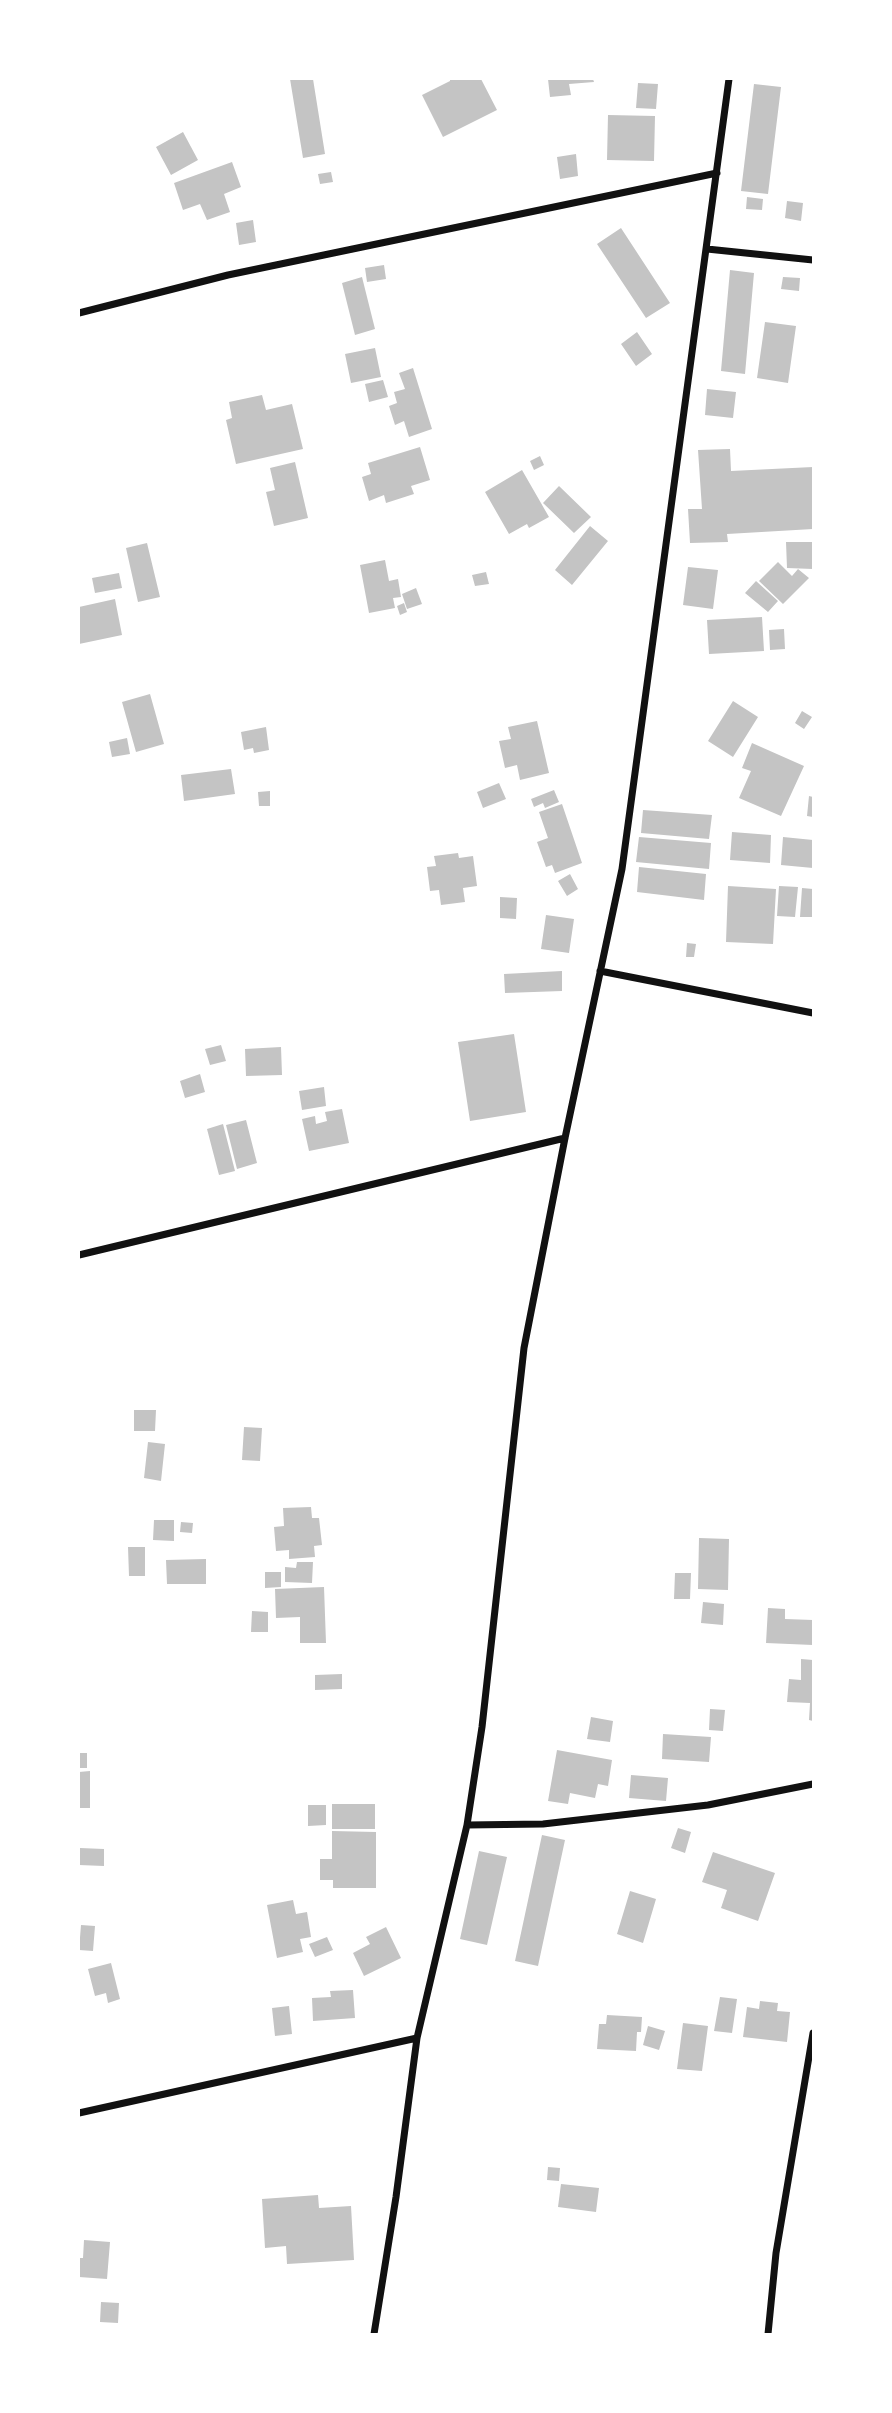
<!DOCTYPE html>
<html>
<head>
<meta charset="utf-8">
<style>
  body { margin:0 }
  #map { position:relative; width:892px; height:2413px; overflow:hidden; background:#fff; font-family:"Roboto Serif",serif }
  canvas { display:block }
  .frame { position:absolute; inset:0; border:80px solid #fff; pointer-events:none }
</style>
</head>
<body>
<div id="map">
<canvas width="892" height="2413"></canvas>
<div class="frame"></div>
</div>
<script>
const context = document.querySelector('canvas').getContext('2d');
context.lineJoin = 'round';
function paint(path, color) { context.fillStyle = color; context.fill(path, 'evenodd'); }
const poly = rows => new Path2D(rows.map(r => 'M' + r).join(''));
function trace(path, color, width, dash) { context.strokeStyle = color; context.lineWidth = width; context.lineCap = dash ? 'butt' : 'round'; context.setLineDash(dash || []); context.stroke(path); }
paint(poly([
  [290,79,313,79,325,154,303,158],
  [450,79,481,79,497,110,443,137,422,95,450,81],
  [548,79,593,79,594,82,569,84,571,95,550,97],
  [638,83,658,84,656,109,636,108],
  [754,84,781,87,768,194,741,191],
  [608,115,655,116,654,161,607,160],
  [183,132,198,160,171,175,156,147],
  [576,154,578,176,560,179,557,157],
  [232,162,241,187,224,194,230,212,207,220,200,204,183,210,174,183],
  [331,172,333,182,320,184,318,174],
  [747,197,763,199,762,210,746,209],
  [787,201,803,203,801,221,785,218],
  [253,220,256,242,239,245,236,223],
  [621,228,670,303,646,318,597,244],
  [384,265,386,279,367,282,365,268],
  [730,270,754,273,745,374,721,371],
  [362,277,375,329,355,335,342,283],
  [783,277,800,278,799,291,781,289],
  [765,322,796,326,788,383,757,378],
  [637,332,652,354,636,366,621,344],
  [375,348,381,377,351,383,345,354],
  [413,368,432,429,409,437,404,421,395,425,389,406,397,403,394,392,405,389,399,373],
  [383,380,388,397,369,402,365,384],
  [707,389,736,392,733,418,705,415],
  [262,395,266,410,292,404,303,449,236,464,226,420,232,418,229,402],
  [420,447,430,480,411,486,414,494,386,503,384,495,369,501,362,477,371,474,368,463],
  [730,449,731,471,813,467,813,529,727,534,728,542,690,543,688,509,702,509,698,450],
  [540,456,544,465,534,470,530,461],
  [295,462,308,518,274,526,266,492,275,490,270,468],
  [522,470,549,517,529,528,527,524,509,534,485,492],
  [559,486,591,517,574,533,543,503],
  [590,526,608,541,572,585,555,570],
  [786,542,813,542,813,569,787,568],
  [147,543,160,597,138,602,126,548],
  [385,560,389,581,398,579,401,597,393,598,395,608,369,613,360,565],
  [778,562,792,576,798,569,809,578,783,604,759,581],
  [688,567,718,570,713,609,683,605],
  [486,572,489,584,475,586,472,575],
  [119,573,122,588,95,593,92,578],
  [756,581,778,601,768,612,745,593],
  [416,588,422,604,407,609,402,594],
  [115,599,122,635,79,644,79,607],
  [404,603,407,612,400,615,397,606],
  [762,617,764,651,709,654,707,620],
  [784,629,785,649,770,650,769,630],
  [150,694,164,744,136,752,122,702],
  [733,701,758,717,733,757,708,741],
  [802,711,812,717,804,729,795,723],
  [537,721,549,773,520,780,517,765,505,768,499,741,511,739,508,727],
  [266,727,269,750,254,753,253,748,244,750,241,732],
  [127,738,130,754,112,757,109,742],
  [752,743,804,766,781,816,739,798,751,771,742,768],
  [231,769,235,794,184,801,181,775],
  [499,783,506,799,483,808,477,792],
  [554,790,559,802,545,808,543,803,534,807,531,799],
  [270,791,270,806,259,806,258,792],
  [809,796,813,797,813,817,807,816],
  [562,804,582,863,555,873,552,865,546,867,537,842,548,838,539,812],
  [643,810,712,815,709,839,641,833],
  [732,832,771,835,770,863,730,860],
  [639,837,711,843,709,869,636,862],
  [783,837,813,840,813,868,781,865],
  [458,853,459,858,473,856,477,886,463,888,465,902,441,905,439,890,430,891,427,867,436,866,434,856],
  [639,867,706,874,704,900,637,892],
  [570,874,578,889,567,896,558,881],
  [728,886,776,889,773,944,726,942],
  [779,886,798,887,795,917,777,916],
  [802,888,813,889,813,917,800,917],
  [500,897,517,898,516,919,500,918],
  [546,915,574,919,569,953,541,949],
  [687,943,696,944,694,957,686,957],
  [562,971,562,991,505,993,504,974],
  [514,1034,526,1112,470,1121,458,1042],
  [221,1045,226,1061,210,1065,205,1049],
  [281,1047,282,1075,246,1076,245,1049],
  [200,1074,205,1092,185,1098,180,1081],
  [324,1087,326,1106,302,1110,299,1091],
  [342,1109,349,1143,309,1151,302,1119,315,1116,316,1124,327,1121,325,1112],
  [246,1120,257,1163,237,1169,226,1125],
  [223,1124,235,1171,219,1175,207,1129],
  [134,1410,156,1410,155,1431,134,1431],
  [244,1427,262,1428,260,1461,242,1460],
  [148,1442,165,1444,161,1481,144,1478],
  [311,1507,312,1518,319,1518,322,1545,314,1546,315,1557,289,1559,289,1550,276,1551,274,1527,284,1526,283,1508],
  [154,1520,174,1520,174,1541,153,1540],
  [181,1522,193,1523,192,1533,180,1532],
  [699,1538,729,1539,728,1590,698,1589],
  [128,1547,145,1547,145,1576,129,1576],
  [206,1559,206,1584,167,1584,166,1560],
  [297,1562,313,1562,312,1583,285,1582,285,1567,296,1568],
  [265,1572,281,1572,281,1587,265,1588],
  [675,1573,691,1573,690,1599,674,1599],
  [324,1587,326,1643,300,1643,300,1617,276,1618,275,1589],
  [703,1602,724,1604,723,1625,701,1623],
  [768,1608,785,1609,785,1619,813,1620,813,1645,766,1643],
  [252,1611,268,1612,268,1632,251,1632],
  [801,1659,813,1660,813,1721,809,1720,810,1703,787,1702,789,1679,801,1680],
  [342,1674,342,1689,315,1690,315,1675],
  [710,1709,725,1710,723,1731,709,1730],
  [591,1717,613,1721,610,1742,587,1739],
  [663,1734,711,1737,709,1762,662,1759],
  [557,1750,612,1760,608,1786,598,1784,595,1798,570,1793,568,1804,548,1801],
  [79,1753,87,1753,87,1768,79,1768],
  [90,1771,90,1808,79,1808,79,1772],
  [631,1775,668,1778,666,1801,629,1798],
  [332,1804,375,1804,375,1829,332,1829],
  [308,1805,326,1805,326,1825,308,1826],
  [678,1828,691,1832,685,1853,671,1848],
  [332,1831,376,1832,376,1888,333,1888,333,1880,320,1880,320,1859,332,1859],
  [542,1835,565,1840,538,1966,515,1961],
  [80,1848,104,1849,104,1866,79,1865],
  [479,1851,507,1857,487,1945,460,1939],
  [713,1852,775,1873,758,1921,721,1908,727,1890,702,1882],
  [630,1891,656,1899,643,1943,617,1934],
  [293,1900,296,1914,307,1912,311,1937,300,1939,303,1952,277,1958,267,1905],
  [81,1925,95,1926,93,1951,79,1950],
  [386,1927,401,1958,364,1976,353,1953,370,1944,366,1937],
  [327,1937,333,1950,315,1957,309,1944],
  [111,1963,120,1999,108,2003,106,1993,95,1996,88,1969],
  [353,1990,355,2018,313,2021,312,1998,331,1997,330,1991],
  [720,1997,737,1999,732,2033,714,2031],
  [760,2001,778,2003,777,2011,790,2012,787,2042,743,2037,747,2007,759,2009],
  [289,2006,292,2034,275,2036,272,2008],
  [607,2015,642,2017,641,2032,637,2032,636,2051,597,2049,599,2024,606,2024],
  [683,2023,708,2026,702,2071,677,2069],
  [648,2026,665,2031,659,2050,643,2045],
  [548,2167,560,2168,559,2181,547,2180],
  [561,2184,599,2188,596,2212,558,2207],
  [318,2195,319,2208,351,2206,354,2260,287,2264,286,2246,265,2248,262,2199],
  [84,2240,110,2242,107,2279,79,2277,79,2258,83,2258],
  [101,2302,119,2303,118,2323,100,2322]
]), '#c4c4c4');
trace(poly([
  [707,249,813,260],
  [79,313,228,275,717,173],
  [600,971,813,1013],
  [79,1255,565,1138],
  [467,1825,543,1824,708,1805,813,1784],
  [79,2113,417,2038],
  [374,2334,396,2197,417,2038,467,1825,482,1727,524,1348,565,1138,622,869,729,79],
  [768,2334,776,2253,813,2033]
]), '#111', 7);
</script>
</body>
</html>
